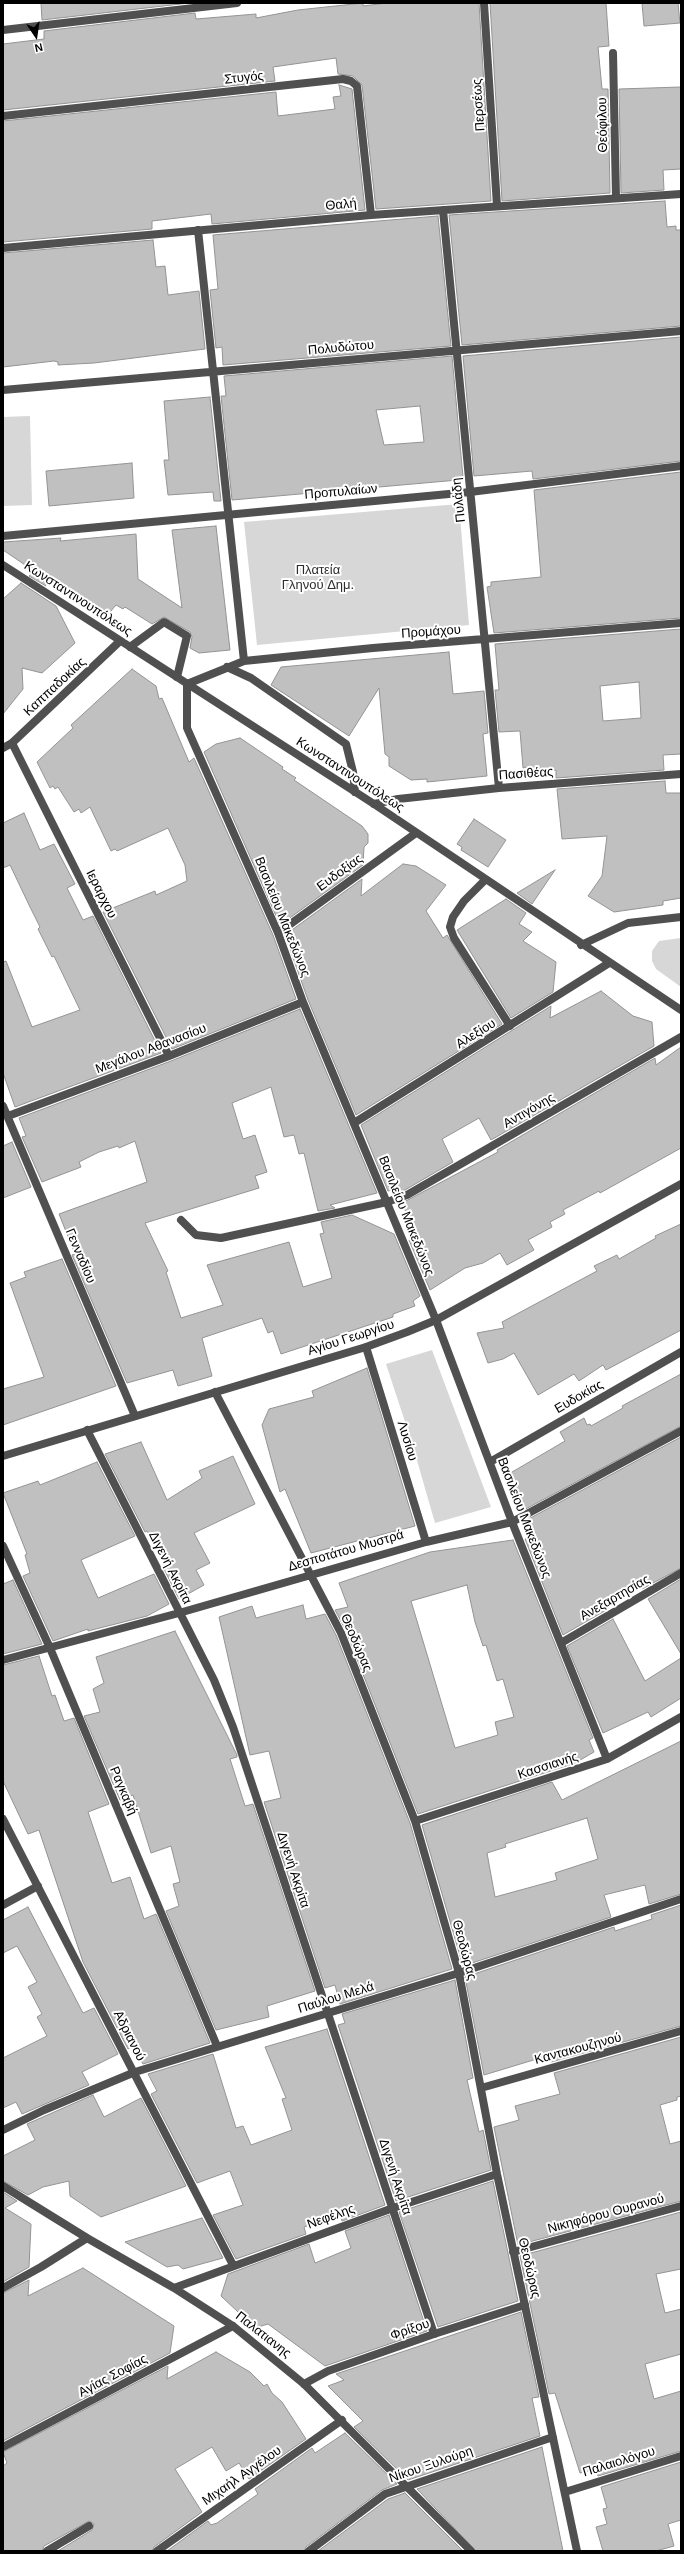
<!DOCTYPE html>
<html>
<head>
<meta charset="utf-8">
<style>
  body { margin:0 }
  #map { position:relative; width:684px; height:2554px; overflow:hidden; background:#fff; font-family:Arial,sans-serif }
  canvas { display:block }
  .frame { position:absolute; inset:0; border:4px solid #000; pointer-events:none }
  .north { position:absolute; left:16px; top:16px; width:40px; height:40px; -webkit-text-stroke:3px #fff; paint-order:stroke; rotate:167deg; font-size:11px; font-weight:700; line-height:16px; text-align:center; color:#000 }
  .north::after { content:''; display:block; margin:auto; width:14px; height:18px; background:#000; clip-path:polygon(50% 0,100% 100%,50% 72%,0 100%) }
</style>
</head>
<body>
<div id="map">
<canvas width="684" height="2554"></canvas>
<div class="frame"></div>
<div class="north">N</div>
</div>
<script>
const context = document.querySelector('canvas').getContext('2d');
context.lineJoin = 'round';
function paint(path, color) { context.fillStyle = color; context.fill(path, 'evenodd'); }
const poly = rows => new Path2D(rows.map(r => 'M' + r).join(''));
function trace(path, color, width, dash) { context.strokeStyle = color; context.lineWidth = width; context.lineCap = dash ? 'butt' : 'round'; context.setLineDash(dash || []); context.stroke(path); }
function label(font, color, halo, rows, align = 'center') {
  context.font = font + ' Arial,sans-serif'; context.lineWidth = 4; context.setLineDash([]); context.textBaseline = 'middle'; context.strokeStyle = halo; context.fillStyle = color; for (const [text, x, y, turn = 0] of rows) {
    context.save(); context.translate(x, y); context.rotate((+turn || 0) * Math.PI / 180); context.textAlign = isNaN(turn) ? turn : align; if (halo) context.strokeText(text, 0, 0); context.fillText(text, 0, 0); context.restore();
  }
}
paint(poly([
  [30,416,32,505,3,506,3,417],
  [459,504,469,625,257,645,244,522],
  [681,938,681,987,656,969,652,961,652,951,659,941],
  [432,1350,491,1507,435,1523,412,1443,386,1364]
]), '#d7d7d7');
const building = poly([
  [41,3,189,3,42,20,41,3],
  [363,3,363,6,387,3,479,3,491,201,376,209,362,85,353,76,338,74,336,58,273,67,275,81,3,110,3,44,44,39,44,31,195,13,196,19,256,14,256,18,298,10,363,3],
  [490,3,606,3,609,46,598,47,602,89,608,89,610,193,502,201,490,3],
  [642,3,678,3,680,23,644,26,642,3],
  [339,85,352,89,365,210,212,224,211,214,152,221,152,229,3,242,3,121,276,92,278,116,335,109,333,97,341,96,339,85],
  [681,87,681,169,663,170,664,190,621,193,619,89,681,87],
  [665,201,667,227,676,226,676,230,681,230,681,326,462,345,449,215,665,201],
  [438,216,451,346,223,365,222,347,216,348,210,290,218,289,213,235,438,216],
  [153,240,156,267,165,266,168,295,199,291,205,349,94,363,58,365,58,362,54,361,3,367,3,253,153,240],
  [681,337,681,461,533,479,532,471,474,476,463,356,681,337],
  [452,356,463,477,458,478,458,480,232,500,221,396,226,396,224,376,452,356],
  [420,406,424,442,384,445,376,410,420,406],
  [210,397,221,501,214,501,213,492,168,495,164,460,169,460,164,401,210,397],
  [132,463,134,498,49,506,46,471,132,463],
  [681,472,681,618,494,633,487,587,491,586,491,582,541,577,534,490,681,472],
  [216,526,230,650,199,653,190,648,192,637,190,632,164,617,152,624,125,607,123,609,116,605,105,618,41,575,46,586,29,576,34,571,3,550,3,542,61,538,60,541,136,534,138,579,182,608,172,530,216,526],
  [21,583,56,606,75,643,42,673,22,668,23,689,3,714,3,599,21,583],
  [681,629,681,754,663,755,664,770,556,778,556,770,528,773,527,767,523,768,520,731,499,732,495,690,499,690,495,644,681,629],
  [639,682,641,718,603,721,600,686,639,682],
  [449,652,453,694,484,691,488,733,483,734,487,776,427,782,427,779,411,780,389,766,389,757,385,754,379,688,349,736,271,685,281,667,449,652],
  [132,669,156,686,159,699,162,698,189,762,194,758,273,935,296,999,172,1049,103,912,155,891,156,895,187,881,185,865,168,828,117,851,115,849,111,851,90,807,81,813,79,809,74,812,58,787,55,789,53,786,50,788,37,762,73,728,71,725,132,669],
  [240,738,283,767,282,769,296,778,294,780,362,826,368,834,368,843,364,847,363,865,280,925,204,752,216,744,240,738],
  [665,781,666,793,681,793,681,898,663,901,663,905,614,912,588,896,602,876,607,836,562,839,557,789,665,781],
  [24,813,40,850,54,844,75,884,67,888,83,920,93,916,161,1053,15,1107,3,1073,3,962,6,961,32,1027,80,1010,54,956,52,957,38,929,40,927,30,907,10,865,3,868,3,823,24,813],
  [474,819,506,840,488,867,461,850,462,847,457,844,474,819],
  [403,864,416,866,446,885,426,911,443,938,447,935,502,1024,356,1115,308,1000,285,935,362,879,361,896,403,864],
  [555,870,532,904,517,893,555,870],
  [506,899,526,913,519,924,532,932,523,941,556,962,553,992,511,1018,457,930,506,899],
  [601,991,633,1016,652,1022,654,1046,491,1140,479,1118,442,1139,453,1162,405,1190,398,1192,396,1189,388,1191,361,1125,551,1006,550,1018,601,991],
  [300,1009,377,1193,330,1205,335,1208,318,1211,304,1153,299,1154,294,1135,284,1137,271,1087,232,1103,243,1139,255,1135,267,1172,255,1176,259,1188,145,1223,168,1271,166,1272,181,1318,223,1305,207,1265,289,1242,303,1287,332,1278,320,1234,324,1233,321,1222,352,1215,394,1234,420,1296,413,1301,415,1306,393,1314,393,1317,281,1354,273,1331,268,1333,262,1318,202,1338,212,1376,178,1386,173,1370,127,1383,72,1255,75,1254,59,1214,147,1182,135,1141,119,1148,118,1146,99,1152,79,1162,81,1167,42,1182,22,1137,26,1136,19,1118,171,1061,300,1009],
  [681,1047,681,1148,600,1193,599,1191,563,1210,565,1214,550,1222,552,1227,528,1240,534,1250,507,1265,500,1253,483,1263,465,1268,430,1290,409,1240,420,1245,402,1203,498,1152,497,1150,655,1058,656,1065,681,1047],
  [12,1142,31,1187,3,1198,3,1146,12,1142],
  [681,1224,681,1330,606,1370,603,1365,579,1381,574,1374,538,1395,514,1353,503,1359,488,1363,477,1333,504,1328,502,1322,597,1271,594,1266,617,1255,619,1259,656,1238,655,1236,681,1224],
  [62,1259,116,1386,3,1425,3,1389,44,1377,10,1283,26,1277,24,1272,62,1259],
  [367,1368,415,1526,311,1553,285,1489,280,1492,262,1425,269,1409,314,1397,312,1391,367,1368],
  [681,1374,681,1426,520,1512,507,1475,565,1441,560,1432,584,1418,587,1425,590,1424,591,1426,623,1408,622,1406,681,1374],
  [681,1437,681,1568,642,1589,639,1585,606,1604,608,1609,563,1635,525,1539,528,1538,523,1522,681,1437],
  [141,1442,167,1500,202,1478,199,1471,233,1456,255,1504,194,1533,210,1563,196,1570,204,1585,179,1599,164,1569,168,1568,147,1531,145,1532,105,1454,141,1442],
  [97,1462,135,1536,81,1560,98,1598,154,1574,169,1604,147,1616,88,1631,88,1629,53,1641,23,1576,30,1573,25,1555,27,1554,3,1493,38,1481,40,1485,97,1462],
  [513,1540,593,1738,589,1740,594,1752,575,1763,418,1814,346,1631,335,1610,348,1607,339,1583,430,1552,513,1540],
  [467,1585,475,1622,483,1646,486,1645,497,1681,503,1679,514,1717,495,1722,498,1735,455,1748,411,1601,467,1585],
  [681,1579,681,1654,648,1599,681,1579],
  [13,1580,42,1644,3,1654,3,1584,13,1580],
  [303,1605,306,1619,325,1614,336,1635,410,1823,452,1969,340,2004,335,1985,325,1988,264,1802,281,1798,269,1751,250,1755,219,1617,252,1606,256,1618,303,1605],
  [613,1619,645,1681,681,1658,681,1698,651,1717,648,1712,603,1733,567,1646,613,1619],
  [175,1631,237,1755,237,1757,230,1759,245,1806,253,1804,315,1991,267,2006,269,2017,216,2030,166,1911,179,1906,173,1884,180,1882,171,1846,151,1853,133,1795,120,1800,84,1716,100,1712,93,1689,104,1683,96,1657,175,1631],
  [39,1656,52,1696,55,1695,64,1721,74,1718,109,1804,88,1812,112,1883,130,1877,144,1919,156,1914,210,2043,143,2064,140,2059,137,2060,132,2046,128,2049,83,1962,39,1830,28,1834,3,1781,3,1665,39,1656],
  [681,1741,681,1894,649,1904,645,1885,604,1895,611,1917,463,1966,422,1825,552,1782,562,1800,681,1741],
  [587,1818,598,1859,555,1873,557,1880,495,1897,487,1853,506,1847,505,1844,587,1818],
  [681,1905,681,2026,551,2062,550,2055,484,2075,465,1977,614,1927,615,1931,652,1919,651,1915,681,1905],
  [28,1907,83,2013,94,2008,118,2054,82,2072,89,2085,22,2114,16,2102,3,2108,3,2058,47,2036,37,2017,42,2014,28,1987,37,1982,17,1946,3,1953,3,1920,28,1907],
  [455,1980,473,2078,467,2080,479,2132,483,2130,491,2170,396,2201,338,2025,345,2023,342,2014,455,1980],
  [327,2029,385,2205,342,2221,340,2215,304,2227,306,2234,236,2259,213,2215,243,2205,230,2171,197,2183,151,2094,157,2091,148,2074,213,2054,236,2128,243,2126,251,2145,292,2130,282,2099,286,2098,265,2047,327,2029],
  [681,2037,681,2096,677,2097,677,2100,660,2105,670,2144,681,2141,681,2201,518,2245,494,2127,519,2120,515,2106,560,2094,554,2073,681,2037],
  [93,2095,104,2117,141,2098,186,2186,101,2217,70,2196,69,2181,43,2187,28,2195,3,2181,3,2156,35,2140,27,2124,93,2095],
  [493,2181,518,2301,438,2327,399,2212,493,2181],
  [3,2192,17,2201,5,2208,31,2224,29,2267,3,2282,3,2192],
  [681,2212,681,2269,656,2274,665,2313,681,2309,681,2354,645,2364,654,2399,681,2391,681,2451,598,2476,596,2469,580,2473,555,2393,549,2394,520,2256,681,2212],
  [389,2215,427,2331,325,2366,268,2324,255,2328,221,2296,228,2274,309,2244,315,2263,351,2248,345,2231,389,2215],
  [202,2218,223,2258,183,2269,178,2265,167,2267,125,2242,202,2218],
  [83,2268,174,2326,170,2353,3,2441,3,2293,29,2280,28,2296,83,2268],
  [521,2312,539,2397,532,2398,540,2436,408,2480,354,2427,363,2421,328,2386,344,2380,336,2374,521,2312],
  [216,2352,250,2372,264,2386,267,2384,272,2393,282,2402,306,2439,249,2479,239,2463,226,2471,212,2447,175,2469,202,2512,154,2547,152,2551,58,2551,92,2530,94,2524,89,2521,44,2546,42,2551,3,2551,3,2466,7,2463,3,2452,168,2366,167,2379,216,2352],
  [345,2433,397,2484,382,2490,306,2547,304,2551,167,2551,208,2521,211,2525,217,2523,258,2494,255,2489,312,2448,315,2453,345,2433],
  [542,2447,563,2551,476,2551,417,2489,542,2447],
  [681,2462,681,2520,668,2524,674,2546,656,2551,603,2551,596,2527,607,2524,603,2509,607,2508,601,2487,681,2462],
  [405,2493,463,2551,318,2551,388,2499,405,2493]
]);
paint(building, '#c0c0c0');
trace(building, '#949494', 1);
trace(poly([
  [130,647,164,622,187,636,177,677],
  [227,667,251,678,346,744,353,772,355,792],
  [181,1220,196,1235,221,1238,387,1202],
  [47,2551,89,2526]
]), '#505050', 8);
trace(poly([
  [304,2384,328,2371,434,2334,525,2305]
]), '#505050', 8);
trace(poly([
  [484,3,497,206],
  [3,30,237,3],
  [613,53,616,197],
  [3,116,343,79,351,81,357,86,371,215],
  [443,210,499,788],
  [198,230,244,661],
  [3,248,371,215,681,194],
  [3,390,681,331],
  [3,536,470,492,681,466],
  [12,743,169,1056],
  [374,804,398,799,499,788,681,774],
  [485,880,464,901,453,917,450,927,454,938,510,1026],
  [278,933,416,833],
  [3,1106,135,1416],
  [8,1116,169,1056,303,1002],
  [354,1123,609,963],
  [387,1202,407,1195,681,1037],
  [366,1347,426,1542],
  [215,1392,341,1633,415,1821,459,1973,497,2174,577,2551],
  [87,1430,214,1680,233,1727,434,2334],
  [490,1462,681,1352],
  [3,1546,50,1648,217,2046],
  [561,1643,681,1573],
  [3,1660,179,1613,426,1542,512,1522,681,1431],
  [607,1759,512,1522,436,1320,303,1002,278,933,187,728,187,684,244,661,373,648,681,623],
  [3,1819,233,2265],
  [415,1821,607,1759,681,1717],
  [3,1905,38,1886],
  [481,2088,681,2031],
  [3,2130,44,2110,135,2072,459,1973,681,1899],
  [3,2186,87,2238,174,2288,233,2326,304,2384,471,2551],
  [513,2252,681,2206],
  [3,2288,41,2267,87,2238],
  [174,2288,393,2208,497,2174],
  [3,2447,233,2326],
  [565,2492,681,2456],
  [157,2551,342,2420],
  [309,2551,385,2494,553,2437]
]), '#505050', 8);
trace(poly([
  [3,565,374,804,681,1010],
  [3,748,12,743,120,641],
  [581,945,628,923,681,917],
  [3,1456,366,1347,407,1332,436,1320,681,1184]
]), '#505050', 8);
label('13px', '#000', '#fff', [
  ["Στυγός",244,78,-6],
  ["Περσέως",479,105,-94],
  ["Θεόφιλου",603,125,-91],
  ["Θαλή",341,205,-5],
  ["Πολυδώτου",341,348,-5],
  ["Προπυλαίων",341,492,-5],
  ["Πυλάδη",459,500,-96],
  ["Κωνσταντινουπόλεως",78,599,33],
  ["Προμάχου",431,632,-4],
  ["Καππαδοκίας",55,687,-43],
  ["Πασιθέας",526,774,-4],
  ["Κωνσταντινουπόλεως",350,775,33],
  ["Ευδοξίας",340,873,-36],
  ["Ιεραρχου",101,894,63],
  ["Βασιλείου Μακεδώνος",282,917,68],
  ["Αλεξίου",476,1034,-32],
  ["Μεγάλου Αθανασίου",151,1049,-21],
  ["Αντιγόνης",529,1111,-30],
  ["Βασιλείου Μακεδώνος",406,1216,68],
  ["Γενναδίου",80,1256,67],
  ["Αγίου Γεωργίου",351,1338,-18],
  ["Ευδοκίας",579,1397,-30],
  ["Λυσίου",407,1441,73],
  ["Βασιλείου Μακεδώνος",524,1518,69],
  ["Δεσποτάτου Μυστρά",346,1551,-16],
  ["Διγενή Ακρίτα",170,1568,63],
  ["Ανεξαρτησίας",615,1598,-30],
  ["Θεοδώρας",356,1643,67],
  ["Κασσιανής",548,1766,-18],
  ["Ραγκαβή",123,1791,67],
  ["Διγενή Ακρίτα",293,1870,72],
  ["Θεοδώρας",464,1950,75],
  ["Παύλου Μελά",336,1998,-17],
  ["Αδριανού",129,2036,63],
  ["Καντακουζηνού",578,2049,-15],
  ["Διγενή Ακρίτα",395,2177,72],
  ["Νικηφόρου Ουρανού",606,2214,-15],
  ["Νεφέλης",331,2217,-20],
  ["Θεοδώρας",529,2268,77],
  ["Φρίξου",410,2330,-19],
  ["Παλατιανης",263,2335,38],
  ["Αγίας Σοφίας",113,2376,-28],
  ["Παλαιολόγου",619,2462,-17],
  ["Νίκου Ξυλούρη",431,2465,-19],
  ["Μιχαήλ Αγγέλου",242,2476,-35]
]);
label('13px', '#2e2e2e', '#fff', [
  ["Πλατεία",318,570],
  ["Γληνού Δημ.",318,585]
]);
</script>
</body>
</html>
